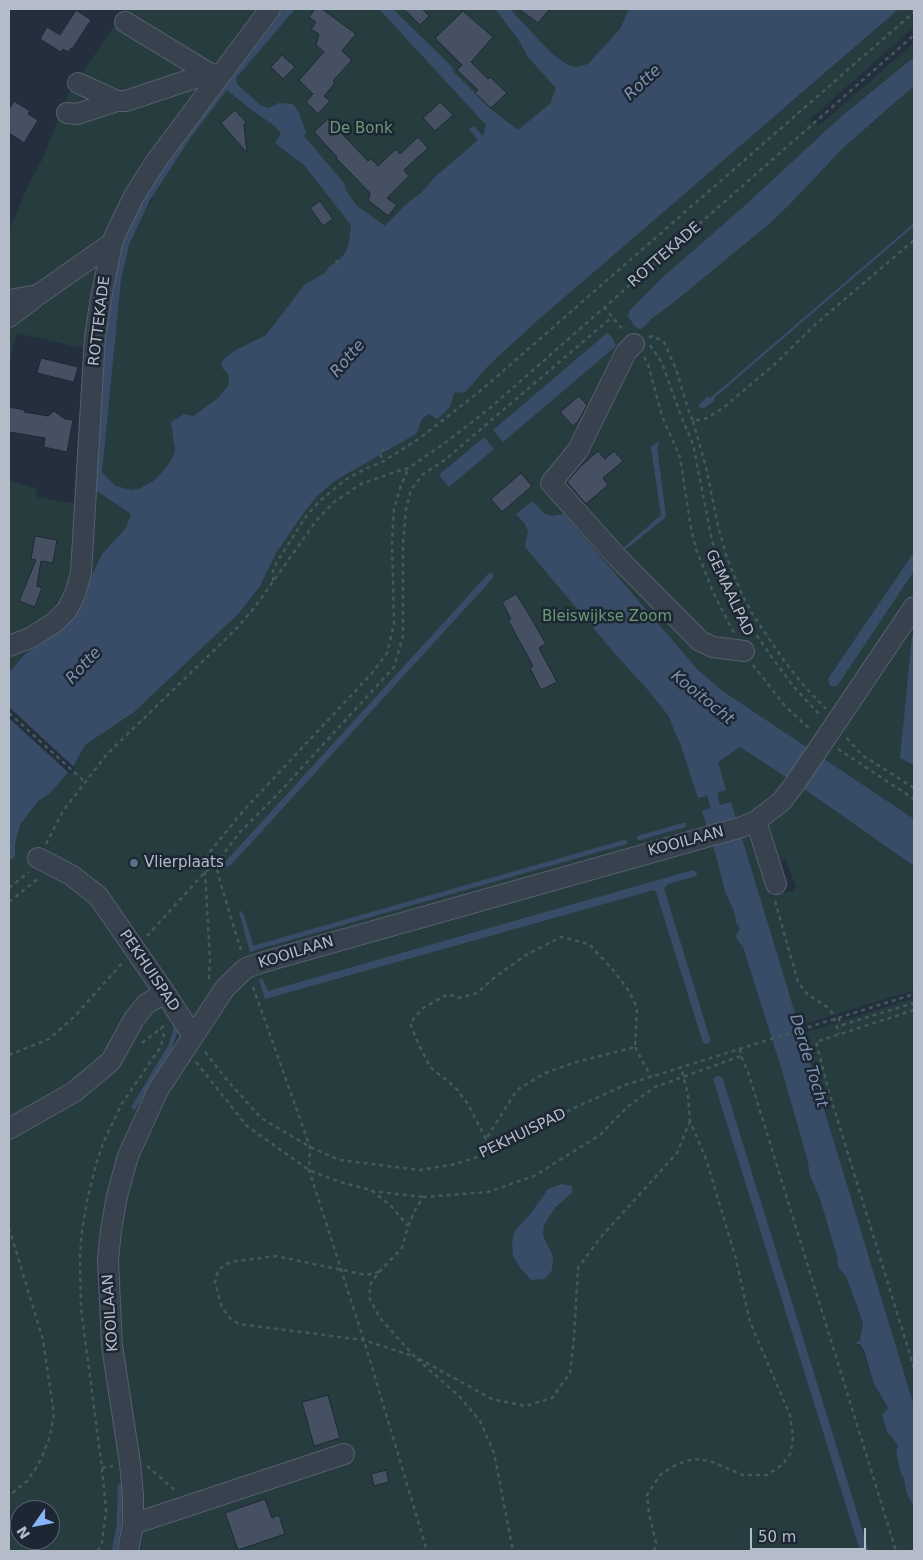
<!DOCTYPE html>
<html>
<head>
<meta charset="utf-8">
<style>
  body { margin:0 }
  #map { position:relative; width:923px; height:1560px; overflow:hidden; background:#242f3e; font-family:"DejaVu Sans",sans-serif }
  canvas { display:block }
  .frame { position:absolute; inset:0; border:10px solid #b4bcc9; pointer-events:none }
  .north { position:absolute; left:10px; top:1500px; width:50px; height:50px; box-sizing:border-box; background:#1d2633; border:1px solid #59626f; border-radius:50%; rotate:237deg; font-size:14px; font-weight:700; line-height:20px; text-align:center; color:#b4bcc9 }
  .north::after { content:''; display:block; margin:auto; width:18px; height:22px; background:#8ab4f8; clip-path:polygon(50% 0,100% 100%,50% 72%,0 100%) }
  .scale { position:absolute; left:750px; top:1528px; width:116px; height:22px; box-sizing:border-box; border:2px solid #b4bcc9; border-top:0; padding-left:6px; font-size:15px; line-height:18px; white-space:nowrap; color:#b4bcc9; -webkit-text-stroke:4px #1d2633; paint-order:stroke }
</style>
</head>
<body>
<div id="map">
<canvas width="923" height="1560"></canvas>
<div class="frame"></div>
<div class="north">N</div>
<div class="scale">50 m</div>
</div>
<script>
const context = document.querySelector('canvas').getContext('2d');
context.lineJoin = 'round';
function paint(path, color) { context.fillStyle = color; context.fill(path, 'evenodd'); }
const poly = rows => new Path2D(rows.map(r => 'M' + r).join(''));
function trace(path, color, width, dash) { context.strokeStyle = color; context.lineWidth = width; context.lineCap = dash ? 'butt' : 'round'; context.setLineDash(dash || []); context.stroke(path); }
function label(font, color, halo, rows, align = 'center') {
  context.font = font + ' "DejaVu Sans",sans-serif'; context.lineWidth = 5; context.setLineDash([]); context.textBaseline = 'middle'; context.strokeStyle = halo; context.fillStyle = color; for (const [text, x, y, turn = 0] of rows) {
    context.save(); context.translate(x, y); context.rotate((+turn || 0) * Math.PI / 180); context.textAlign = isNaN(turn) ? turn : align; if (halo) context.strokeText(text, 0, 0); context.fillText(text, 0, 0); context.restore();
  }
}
paint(poly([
  [126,9,263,9,152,158,90,350,17,333,9,363,9,231,31,179,41,162,69,92],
  [277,9,689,9,550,154,305,284,266,335,252,342,223,369,228,372,229,384,219,397,193,416,184,414,172,422,175,450,172,458,166,468,152,482,140,488,132,490,116,486,102,472,121,281,129,245,146,208,152,200,148,183],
  [899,9,914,9,914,27,809,120,819,126,914,43,914,57,844,114,869,126,914,86,914,842,841,814,914,866,914,990,798,1026,755,882,727,895,735,914,736,923,740,928,737,940,743,947,782,1071,808,1162,809,1173,820,1199,838,1260,837,1264,840,1270,846,1276,863,1323,860,1344,874,1384,888,1409,882,1415,887,1432,892,1437,898,1446,896,1450,900,1472,904,1478,906,1492,914,1507,914,1551,869,1551,723,1079,720,1076,715,1077,713,1079,860,1551,9,1551,9,808,296,483,785,108],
  [785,858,796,887,793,891,771,896,763,876],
  [563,1202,555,1208,544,1225,543,1236,515,1231,531,1213],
  [20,1510,50,1510,50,1540,20,1540],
  [9,480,37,489,36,497,78,504,79,544,61,610,9,639],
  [92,488,131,514,130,521,126,529,102,554,80,601,68,620,46,640,25,654,9,672,9,659,14,654,34,644,55,629,64,620,76,602,87,571],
  [914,998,914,1406,801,1034]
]), '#263c3f');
paint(poly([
  [282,9,295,9,236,78,237,84,260,105,269,108,279,103,293,104,298,111,306,132,304,136,344,183,346,190,356,205,385,226,405,205,422,192,435,177,478,140,469,129,474,126,483,136,486,125,379,9,393,9,453,68,452,70,492,110,518,130,552,102,551,100,556,88,528,57,518,39,495,9,510,9,552,54,568,65,576,67,588,64,620,29,629,9,899,9,538,320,490,364,465,392,454,393,450,407,437,419,429,414,422,419,416,434,336,480,316,497,305,511,276,553,260,586,240,612,134,712,85,745,73,767,50,793,38,801,20,825,15,844,15,857,9,858,9,672,25,654,46,640,56,631,86,588,102,554,126,528,131,514,92,488,104,332,122,242,142,201,164,165,254,46,269,29],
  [227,90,253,111,275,126,281,134,275,143,304,165,351,225,349,243,346,252,340,259,328,268,325,273,305,284,266,335,234,351,224,359,221,364,223,369,228,373,229,384,219,397,193,416,184,414,171,422,175,451,172,458,166,468,152,482,140,488,132,490,116,486,102,472,121,281,129,245,150,200,191,137],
  [914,57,914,86,843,148,788,206,769,224,673,303,650,320,645,326,640,329,635,327,628,316,630,310,663,277,740,210,844,114],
  [914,223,914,226,714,398,715,400,703,409,698,406,707,397,710,398,729,382],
  [607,333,612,337,616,346,503,442,493,430],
  [484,437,494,449,449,487,439,475],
  [658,442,659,444,657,447,666,515,665,518,625,550,624,547,661,515,651,447],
  [532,501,545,514,552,516,564,514,697,669,721,690,914,819,914,866,800,786,740,747,718,762,726,790,717,793,720,805,731,802,914,1406,914,1507,906,1492,904,1478,900,1472,896,1450,898,1446,892,1437,887,1432,882,1415,888,1408,874,1384,864,1351,860,1344,855,1344,860,1340,863,1323,846,1276,840,1270,837,1264,838,1260,820,1199,809,1173,808,1162,782,1071,743,947,737,940,736,935,740,928,736,923,735,914,725,891,716,856,702,811,711,808,707,796,698,798,681,746,668,715,648,690,617,656,525,547,528,532,525,524,516,514],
  [914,552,914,571,837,686,830,686,828,679],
  [489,573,493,574,493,578,230,866,226,867,225,862],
  [914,635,914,765,900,758,912,637],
  [693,870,697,873,696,876,668,884,664,888,710,1039,710,1042,707,1044,703,1043,656,892,654,890,265,999,259,980,262,978,268,991],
  [240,910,244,915,255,951,250,952,239,912],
  [717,1076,720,1076,723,1079,869,1551,860,1551,713,1079],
  [561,1184,572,1186,572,1193,555,1208,544,1225,543,1236,553,1256,552,1270,545,1279,531,1280,521,1269,513,1256,512,1241,515,1231,531,1213,548,1189]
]), '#394c67');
paint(poly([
  [9,707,75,768,70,774,9,718]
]), '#242f3e');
trace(poly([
  [639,838,684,825],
  [254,948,625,842],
  [134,1107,171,1045,176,1028],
  [114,1551,119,1525,120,1486]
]), '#394c67', 4.5);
const building = poly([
  [315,9,322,9,356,34,342,51,352,60,333,81,335,83,324,96,330,101,318,114,306,102,313,94,299,80,324,52,316,45,319,34,311,29,316,22,309,17,315,9],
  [404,9,422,9,429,16,420,25,404,9],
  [519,9,550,9,538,23,519,9],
  [76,10,91,20,72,49,71,48,68,52,63,49,61,52,40,39,47,27,60,35,76,10],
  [463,11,493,37,471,62,488,79,490,77,507,93,491,108,475,93,478,90,457,70,462,65,435,38,463,11],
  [282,55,295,67,283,79,271,67,282,55],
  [14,101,30,111,28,114,38,120,24,143,9,133,9,110,14,101],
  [440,102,453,115,435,131,423,118,440,102],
  [235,110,246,122,244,124,247,153,221,123,235,110],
  [328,119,368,161,371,159,378,166,396,149,400,154,418,137,428,148,404,170,409,176,387,198,397,205,388,216,368,200,370,196,369,195,370,193,336,158,337,157,314,132,328,119],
  [320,201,333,219,323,226,310,208,320,201],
  [41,358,78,367,74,382,37,373,41,358],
  [579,396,587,405,579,420,573,426,560,412,579,396],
  [9,407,25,410,24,412,48,416,54,411,65,419,73,420,67,452,44,447,45,438,9,432,9,407],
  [598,451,605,459,614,451,623,461,603,478,608,485,586,504,567,482,580,467,598,451],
  [521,473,532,486,502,512,491,499,521,473],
  [35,536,57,540,53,563,41,561,37,586,42,588,35,607,19,601,36,560,31,559,35,536],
  [516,594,527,611,546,644,539,648,557,682,541,690,530,668,533,666,508,620,511,619,502,602,516,594],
  [328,1395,340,1438,314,1446,302,1402,328,1395],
  [386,1470,389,1482,374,1486,371,1474,386,1470],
  [265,1499,272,1518,279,1515,285,1534,238,1550,225,1513,265,1499]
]);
paint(building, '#455162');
trace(building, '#1f2835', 1);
const minor = poly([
  [125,22,217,78],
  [78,83,117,101,126,101,210,73],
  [67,113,77,114,117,101],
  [9,300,38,295,112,243],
  [9,317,34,298],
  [634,344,626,352,578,450,551,483,618,558,700,641,713,647,744,651],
  [9,646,30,638,54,623,67,610,75,594,81,573,95,337,101,298,112,243,117,231,134,196,157,160,270,9],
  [756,821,776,884],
  [38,858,71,875,98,896,165,993,193,1036],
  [9,1129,74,1092,111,1061,134,1019,146,1004,165,993],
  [133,1524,344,1454],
  [128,1551,133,1524,133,1495,130,1463,112,1346,108,1260,111,1230,117,1196,128,1156,158,1090,225,988,246,968,260,963,742,827,756,821,781,802,794,785,914,607]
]);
trace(minor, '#565f6c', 22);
trace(poly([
  [336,260,340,267],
  [604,307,624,331],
  [649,337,653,336,664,342,676,369,688,409,693,421,707,418,723,408,776,363,818,322,914,240],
  [650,345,662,363,681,416,693,444,712,541,732,592,744,617,773,659,794,687,820,715],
  [644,357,648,364,662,416,680,457,691,528,696,549,714,594,734,633],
  [693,421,706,467,718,526,726,555,740,590,753,615,785,662,805,687,826,709],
  [384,449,379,453,384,461],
  [273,581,273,569,280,557,307,515,321,500,345,480,365,469,384,461,420,438,479,392,914,12],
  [753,665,786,707,811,730],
  [9,713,85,782],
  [847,738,862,755,914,788],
  [838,749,914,799],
  [46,844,63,811,107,754,237,628,255,607,316,521,334,502,361,484,398,471,409,468,449,440,490,408,914,35],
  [9,858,15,857],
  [9,888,29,872],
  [775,901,798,982,807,994,827,1007,833,1014,839,1034],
  [9,902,39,878],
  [147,936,205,872,217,862],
  [241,950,221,885,217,869,218,861,240,832,277,795,394,667,403,636,403,544,406,509,411,490,422,475,446,459,612,317],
  [209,979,210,958,205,872,208,854,244,810,372,673,387,653,394,624,392,541,394,509,401,485,409,468],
  [253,987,310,1147,309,1170,366,1347,427,1551],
  [914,1010,816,1042,829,1092,914,1368],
  [838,1018,842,1025,914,1003],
  [142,1043,165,1025],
  [635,1047,651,1077],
  [740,1049,741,1056,748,1072,896,1551],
  [205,1052,227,1080,261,1118,310,1147,339,1160,420,1170,456,1164,489,1153,574,1108,625,1085,914,994],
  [9,1055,49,1039,75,1016,123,962],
  [196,1062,247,1126,309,1170,340,1182,371,1190,391,1206,408,1226],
  [690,1121,677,1153,600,1238,578,1268,574,1338,570,1373,552,1398,525,1406,492,1399,414,1356,380,1318,369,1297,371,1283,379,1272,402,1248,408,1226,416,1208,424,1197,488,1192,534,1176,600,1135,627,1107,655,1087,741,1056],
  [486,1139,468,1104,455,1087,430,1067,418,1043,410,1023,423,1008,448,994,459,998,477,993,495,977,526,955,561,937,589,944,613,970,629,991,637,1008,635,1047,573,1063,545,1073,517,1090,486,1139,489,1153],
  [371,1191,424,1197],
  [9,1228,43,1340,54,1415,50,1436,44,1452,38,1465,27,1481,9,1496],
  [379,1272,366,1275,276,1256,230,1262,218,1270,215,1282,222,1308,230,1318,239,1324,363,1340,413,1356],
  [417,1359,459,1396,480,1421,494,1453,513,1551],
  [147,1466,177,1492],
  [102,1468,113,1466],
  [98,1551,102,1542,106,1510,102,1468,81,1308,80,1257,82,1230,87,1201,96,1164,104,1141,121,1105,160,1048,164,1036,161,1028],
  [654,1551,656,1543,649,1514,647,1495,660,1475,677,1464,694,1459,710,1461,743,1475,767,1475,782,1465,791,1453,793,1437,790,1415,750,1322,736,1259,706,1159,690,1121,688,1095,681,1067]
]), '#44595c', 2.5, [4, 4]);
trace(minor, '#38414e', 20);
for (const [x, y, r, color] of [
  [134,863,5,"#5c6f8a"]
]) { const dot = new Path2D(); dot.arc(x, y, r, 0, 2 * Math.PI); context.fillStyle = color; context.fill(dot); trace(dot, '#1d2633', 2); }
label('15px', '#6b9a76', '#1d2633', [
  ["De Bonk",361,129],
  ["Bleiswijkse Zoom",607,617]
]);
label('15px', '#b4bcc9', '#1d2633', [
  ["ROTTEKADE",665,255,-41],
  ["ROTTEKADE",100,321,-83],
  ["GEMAALPAD",729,593,65],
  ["KOOILAAN",686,842,-15],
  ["KOOILAAN",296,953,-17],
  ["PEKHUISPAD",149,971,56],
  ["PEKHUISPAD",523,1134,-26],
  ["KOOILAAN",111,1313,-94]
]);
label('15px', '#b4bcc9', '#1d2633', [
  ["Vlierplaats",144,863]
], 'left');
label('italic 16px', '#7c92b1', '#1d2633', [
  ["Rotte",643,83,-43],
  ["Rotte",348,359,-49],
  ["Rotte",84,666,-47],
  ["Kooitocht",702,698,39],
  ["Derde Tocht",808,1061,73]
]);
</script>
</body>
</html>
